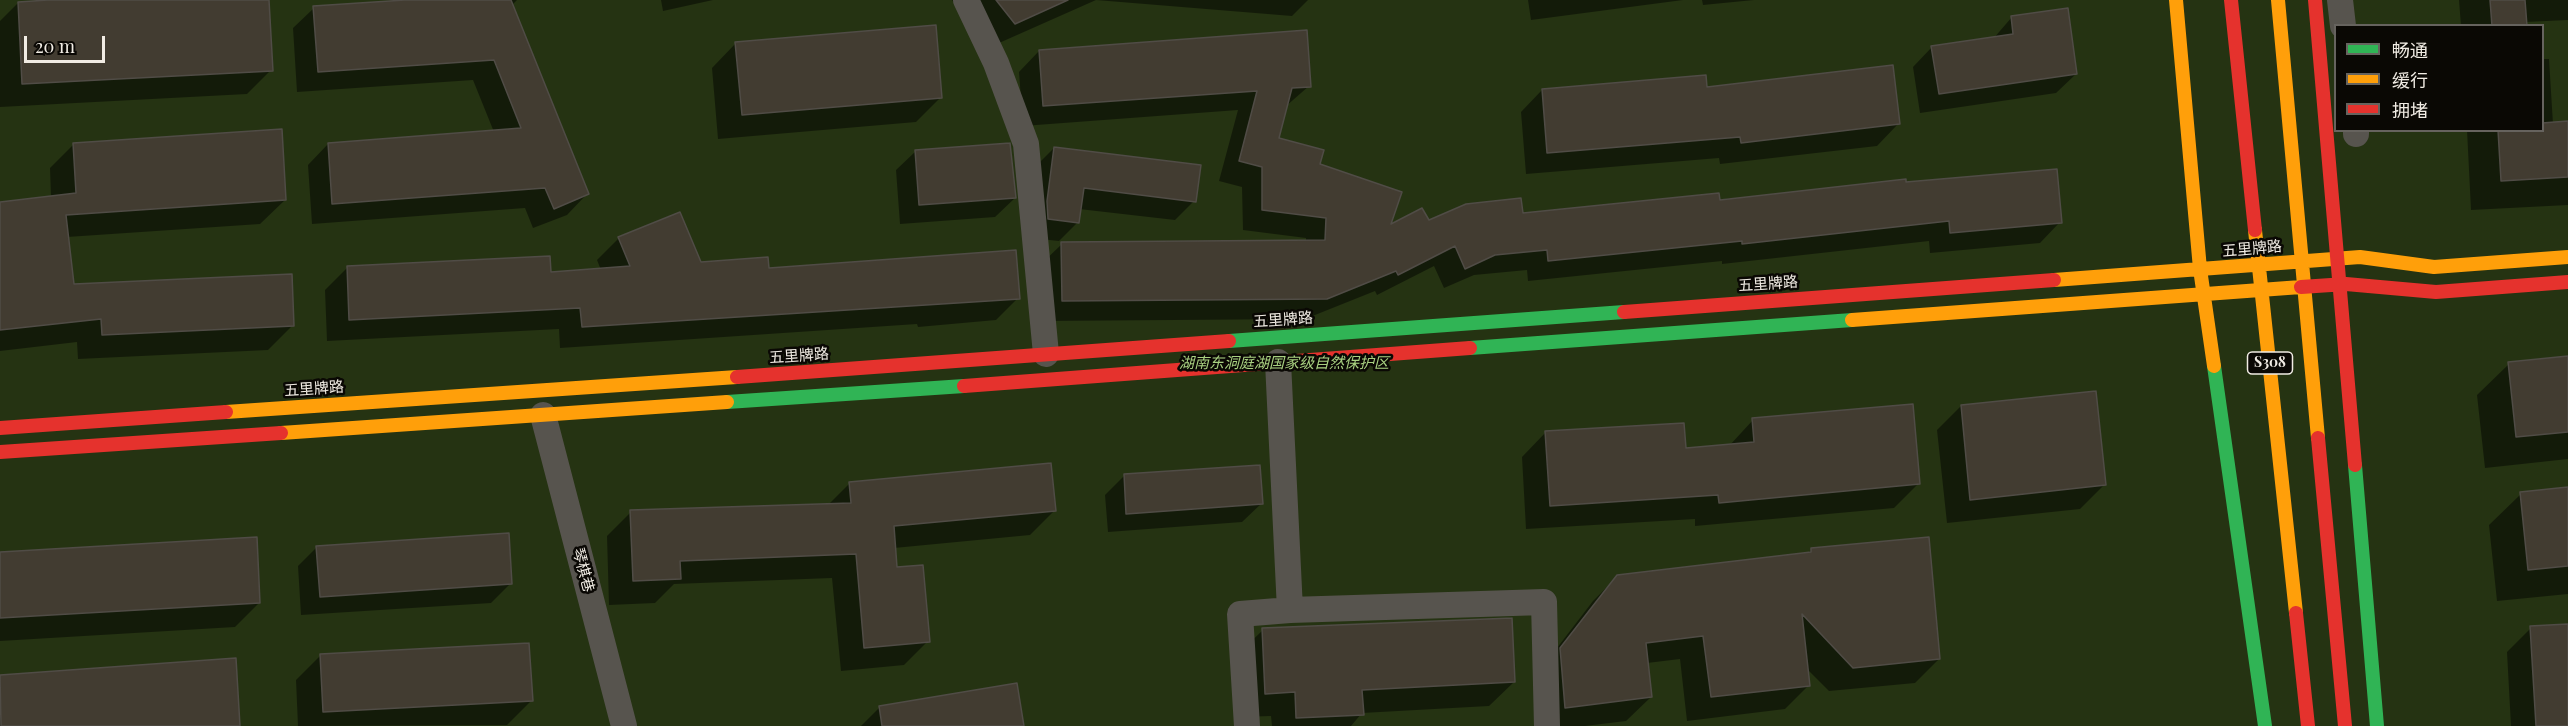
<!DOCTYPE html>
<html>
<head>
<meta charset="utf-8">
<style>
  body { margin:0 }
  #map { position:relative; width:2568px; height:726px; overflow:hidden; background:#201c15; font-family:"Playfair Display","Noto Sans SC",serif }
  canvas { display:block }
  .legend { position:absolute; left:2334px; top:24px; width:210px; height:108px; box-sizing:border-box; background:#0a0804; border:2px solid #66635e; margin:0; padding:8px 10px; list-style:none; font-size:18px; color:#f1ece4 }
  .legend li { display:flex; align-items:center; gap:12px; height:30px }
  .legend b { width:30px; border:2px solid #66635e }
  .scale { position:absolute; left:24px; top:36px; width:81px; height:27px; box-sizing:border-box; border:3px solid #f1ece4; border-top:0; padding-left:8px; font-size:18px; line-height:21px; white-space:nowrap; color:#f1ece4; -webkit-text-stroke:4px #0a0804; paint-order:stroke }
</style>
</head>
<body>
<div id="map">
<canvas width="2568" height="726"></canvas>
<ul class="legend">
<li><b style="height:8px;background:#30b455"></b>畅通</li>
<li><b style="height:8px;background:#ff9f0a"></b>缓行</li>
<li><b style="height:8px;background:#e5322d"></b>拥堵</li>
</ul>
<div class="scale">20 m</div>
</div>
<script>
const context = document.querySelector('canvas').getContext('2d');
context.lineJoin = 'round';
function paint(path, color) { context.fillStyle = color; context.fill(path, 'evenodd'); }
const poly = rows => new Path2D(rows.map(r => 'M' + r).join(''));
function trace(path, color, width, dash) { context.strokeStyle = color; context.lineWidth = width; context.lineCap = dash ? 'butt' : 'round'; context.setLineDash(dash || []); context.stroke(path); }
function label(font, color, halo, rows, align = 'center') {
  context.font = font + ' "Playfair Display","Noto Sans SC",serif'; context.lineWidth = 5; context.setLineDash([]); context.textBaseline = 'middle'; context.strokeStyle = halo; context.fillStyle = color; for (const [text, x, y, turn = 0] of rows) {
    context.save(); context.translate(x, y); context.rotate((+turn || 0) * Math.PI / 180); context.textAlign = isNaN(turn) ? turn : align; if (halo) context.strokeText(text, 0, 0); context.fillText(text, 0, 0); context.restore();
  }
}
paint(poly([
  [0,0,2568,0,2568,726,0,726],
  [2336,26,2542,26,2542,130,2336,130]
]), '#253312');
paint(poly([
  [78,0,268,0,271,70,247,94,0,107,0,21,18,3],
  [428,0,517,0,512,5,587,194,567,215,533,228,525,208,312,224,308,165,328,144,494,132,473,80,297,92,293,28,314,8],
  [661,0,713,0,663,11],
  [952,0,1308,0,1292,16,1096,0,990,47],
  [1528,0,1683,0,1531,20],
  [1702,0,1754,0,1703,5],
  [2459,0,2568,0,2568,20,2525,22,2525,26,2461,26],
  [2012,17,2076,74,2056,93,1920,113,1913,67,1932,47,1993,39],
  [736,43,940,98,916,122,718,139,712,68],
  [1039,51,1309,86,1285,107,1277,139,1319,165,1388,227,1905,184,2060,222,2040,243,1930,253,1929,241,1722,264,1722,261,1528,281,1527,270,1474,275,1444,288,1434,266,1377,295,1375,291,1305,319,1042,321,1041,264,1062,244,1306,242,1306,238,1243,230,1242,187,1219,181,1238,110,1023,126,1019,72],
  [2542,59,2549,59,2553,124,2568,123,2568,205,2471,210,2467,130,2542,130],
  [1705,89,1898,124,1877,146,1720,164,1719,158,1526,174,1521,112,1542,90],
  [74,144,285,200,260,224,67,237,73,286,293,325,268,350,78,359,77,342,0,351,0,203,51,197,50,168],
  [1054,148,1194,201,1175,220,1079,209,1078,222,1059,241,1030,238,1035,167],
  [916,151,1015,198,995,217,900,224,896,170],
  [619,238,700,263,1018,298,996,320,918,327,917,324,560,348,559,329,327,341,325,290,347,268,549,273,601,270,597,260],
  [2568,358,2568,459,2485,468,2477,395,2509,364],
  [1961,406,2104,485,2080,509,1947,523,1937,430],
  [1753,420,1919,483,1894,508,1695,526,1695,519,1526,529,1522,457,1546,432,1684,450,1729,446],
  [1124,476,1262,503,1242,522,1108,532,1105,495],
  [850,483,1054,511,1030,535,894,548,896,568,928,641,904,665,841,671,832,578,674,584,655,603,609,605,607,536,631,512,828,505],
  [2568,489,2568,594,2497,601,2489,525,2521,494],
  [317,547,510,584,491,603,301,615,298,566],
  [1811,550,1939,659,1915,683,1829,691,1807,669,1809,685,1785,709,1687,721,1680,659,1647,663,1651,697,1626,721,1585,726,1541,726,1537,674,1593,601,1618,576,1807,554],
  [0,553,259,603,235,627,0,641],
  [2568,625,2568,726,2511,726,2507,652,2531,628],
  [1263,630,1514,682,1489,706,1362,713,1351,726,1272,726,1271,716,1241,717,1238,654],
  [320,656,531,701,507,725,298,726,296,680],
  [234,660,239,726,0,726,0,676],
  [880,707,1022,726,861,726]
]), '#0007');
const building = poly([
  [48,0,269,0,273,71,22,84,18,2,48,0],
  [405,0,511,0,589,194,554,209,545,188,332,204,328,143,521,128,494,60,318,72,313,6,405,0],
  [996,0,1068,0,1015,24,996,0],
  [2490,0,2525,0,2527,26,2492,26,2490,0],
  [2068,8,2077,74,1939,94,1931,46,2013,34,2011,16,2068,8],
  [936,25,942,98,742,115,735,42,936,25],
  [1307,30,1311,87,1292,88,1279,138,1324,150,1320,164,1402,192,1391,224,1422,208,1429,220,1466,204,1521,198,1523,213,1719,193,1720,200,1906,179,1906,182,2057,169,2062,223,1950,233,1949,221,1742,244,1742,241,1548,261,1547,250,1495,255,1465,269,1455,246,1398,275,1396,271,1327,299,1062,301,1061,242,1325,240,1326,218,1262,210,1262,167,1239,161,1257,91,1043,106,1039,50,1307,30],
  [1893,65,1900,124,1741,143,1740,137,1547,153,1542,89,1706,75,1707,87,1893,65],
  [2568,121,2568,177,2501,181,2498,130,2542,130,2542,123,2568,121],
  [282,129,286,200,66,215,74,284,292,274,294,326,102,335,101,319,0,330,0,202,76,193,73,143,282,129],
  [1010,143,1016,198,919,205,915,150,1010,143],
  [1054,147,1201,165,1196,202,1084,188,1079,223,1048,219,1047,201,1054,147],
  [680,212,701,262,768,257,769,268,1016,250,1020,299,582,327,580,308,349,320,347,266,550,256,551,272,630,266,618,237,680,212],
  [2568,356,2568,432,2516,437,2508,362,2568,356],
  [2096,391,2106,485,1970,500,1961,405,2096,391],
  [1913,404,1920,484,1719,503,1718,495,1550,506,1545,431,1684,423,1686,448,1754,442,1752,418,1913,404],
  [1051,463,1056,511,894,526,897,567,923,565,930,642,864,648,856,554,680,561,681,579,633,581,630,510,851,503,849,482,1051,463],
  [1260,465,1263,504,1126,514,1124,474,1260,465],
  [2568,487,2568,566,2528,570,2520,492,2568,487],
  [509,533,512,584,320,597,316,546,509,533],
  [257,537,260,603,0,618,0,552,257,537],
  [1929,537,1940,659,1853,668,1802,614,1810,686,1711,697,1703,636,1646,643,1652,697,1565,708,1560,648,1617,575,1811,552,1811,548,1929,537],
  [1512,618,1515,682,1362,690,1364,715,1296,718,1295,692,1265,694,1262,628,1512,618],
  [2568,624,2568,726,2536,726,2530,626,2568,624],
  [529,643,533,701,323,712,320,654,529,643],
  [236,658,240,726,1,726,0,675,236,658],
  [1017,683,1024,726,882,726,879,706,1017,683]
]);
paint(building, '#423c31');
trace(building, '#504c46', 1.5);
trace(poly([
  [966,0,996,63,1026,144,1046,354],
  [2340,0,2343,26],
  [2356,130,2356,134],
  [1278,362,1290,610,1544,602,1547,726],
  [543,415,624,726],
  [1247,726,1240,614,1290,610]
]), '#57544e', 26);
trace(poly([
  [1229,341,1624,312],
  [1470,348,1852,320],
  [2214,366,2265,726],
  [727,402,964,386],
  [2355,465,2377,726]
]), '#30b455', 14);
trace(poly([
  [2176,0,2200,269,2214,366],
  [2278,0,2318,438],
  [2255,230,2296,613],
  [2054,280,2360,257,2434,267,2568,257],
  [1852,320,2301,287],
  [226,412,737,377],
  [281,433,727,402]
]), '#ff9f0a', 14);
trace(poly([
  [2231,0,2255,230],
  [2315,0,2355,465],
  [2301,287,2346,284,2436,292,2568,282],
  [1624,312,2054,280],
  [737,377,1229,341],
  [964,386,1470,348],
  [0,428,226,412],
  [2318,438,2345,726],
  [0,452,281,433],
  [2296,613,2308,726]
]), '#e5322d', 14);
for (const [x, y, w] of [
  [2270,363,45]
]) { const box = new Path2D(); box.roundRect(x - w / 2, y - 11, w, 22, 4.5); context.fillStyle = '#0a0804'; context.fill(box); trace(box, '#f1ece4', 1.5); }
label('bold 14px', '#f1ece4', null, [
  ["S308",2270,363]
]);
label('15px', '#f1ece4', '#0a0804', [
  ["五里牌路",2252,249,-5],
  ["五里牌路",1768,284,-4],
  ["五里牌路",1283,320,-4],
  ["五里牌路",799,356,-4],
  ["五里牌路",314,389,-4],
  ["琴棋巷",583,570,75]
]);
label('italic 15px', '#a8d081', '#0a0804', [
  ["湖南东洞庭湖国家级自然保护区",1284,363]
]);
</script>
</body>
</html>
